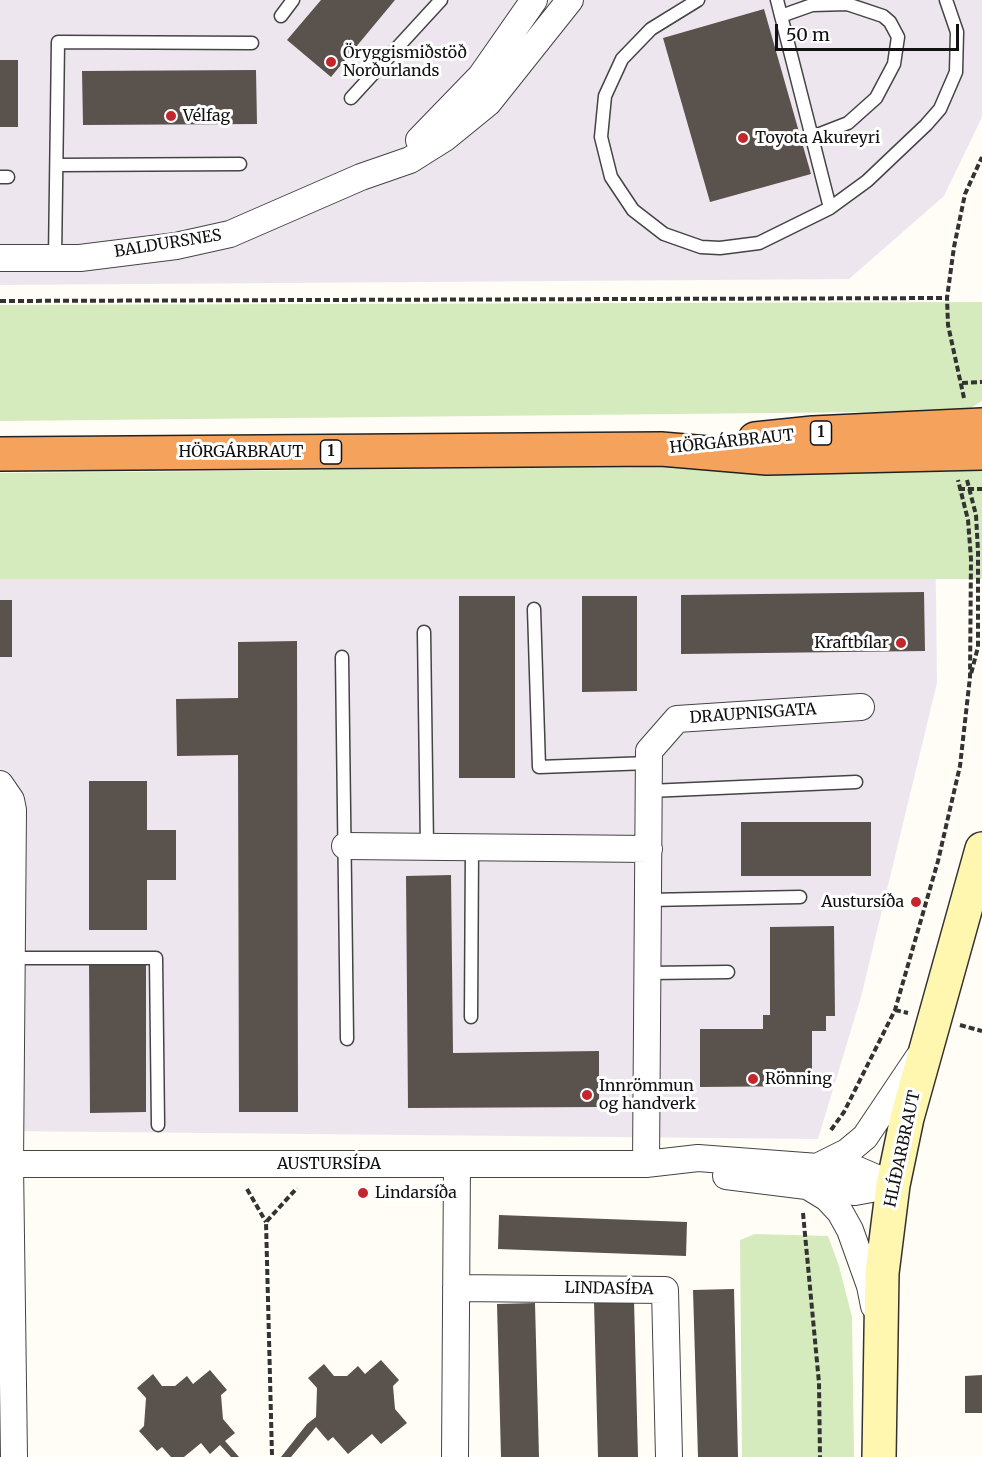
<!DOCTYPE html>
<html>
<head>
<meta charset="utf-8">
<style>
  body { margin:0 }
  #map { position:relative; width:982px; height:1457px; overflow:hidden; background:#fffdf5; font-family:Merriweather,serif }
  canvas { display:block }
  .scale { position:absolute; left:775px; top:24px; width:184px; height:27px; box-sizing:border-box; border:3px solid #111; border-top:0; padding-left:8px; font-size:18px; line-height:21px; white-space:nowrap; color:#111; -webkit-text-stroke:4px #fff; paint-order:stroke }
</style>
</head>
<body>
<div id="map">
<canvas width="982" height="1457"></canvas>
<div class="scale">50 m</div>
</div>
<script>
const context = document.querySelector('canvas').getContext('2d');
context.lineJoin = 'round';
function paint(path, color) { context.fillStyle = color; context.fill(path, 'evenodd'); }
const poly = rows => new Path2D(rows.map(r => 'M' + r).join(''));
function trace(path, color, width, dash) { context.strokeStyle = color; context.lineWidth = width; context.lineCap = dash ? 'butt' : 'round'; context.setLineDash(dash || []); context.stroke(path); }
function label(font, color, halo, rows, align = 'center') {
  context.font = font + ' Merriweather,serif'; context.lineWidth = 6; context.setLineDash([]); context.textBaseline = 'middle'; context.strokeStyle = halo; context.fillStyle = color; for (const [text, x, y, turn = 0] of rows) {
    context.save(); context.translate(x, y); context.rotate((+turn || 0) * Math.PI / 180); context.textAlign = isNaN(turn) ? turn : align; if (halo) context.strokeText(text, 0, 0); context.fillText(text, 0, 0); context.restore();
  }
}
paint(poly([
  [0,0,982,0,982,117,944,196,849,279,0,285],
  [935,511,937,683,861,997,818,1139,0,1131,0,544]
]), '#eee6ef');
paint(poly([
  [982,302,982,401,966,411,0,421,0,305],
  [970,464,982,471,982,579,0,579,0,473],
  [755,1234,828,1236,839,1266,852,1317,854,1457,742,1457,740,1240]
]), '#d5ebbd');
paint(poly([
  [321,0,395,0,331,77,287,40],
  [764,9,811,174,710,202,663,38],
  [0,60,18,60,18,127,0,127],
  [256,70,257,124,83,125,82,71],
  [924,592,925,651,681,654,681,595],
  [459,596,515,596,515,778,459,778],
  [582,596,637,596,637,691,582,692],
  [0,600,12,600,12,657,0,657],
  [297,641,298,1112,239,1112,238,755,177,756,176,699,238,698,238,642],
  [89,781,147,781,147,830,176,830,176,880,147,880,147,930,89,930],
  [741,822,871,822,871,876,741,876],
  [451,875,453,1053,599,1051,599,1107,408,1108,406,876],
  [834,926,835,1016,826,1016,826,1031,812,1031,812,1086,700,1087,700,1029,763,1029,763,1015,770,1015,770,927],
  [146,962,146,1112,90,1113,89,963],
  [499,1215,687,1222,686,1256,498,1249],
  [734,1289,738,1457,698,1457,693,1290],
  [634,1300,638,1457,598,1457,594,1301],
  [535,1303,539,1457,501,1457,497,1304],
  [381,1360,399,1380,393,1386,395,1409,407,1423,381,1444,372,1434,348,1454,333,1437,328,1441,316,1427,291,1457,281,1457,307,1424,316,1417,317,1388,308,1378,324,1364,334,1376,347,1376,358,1366,365,1374],
  [210,1370,227,1390,221,1395,223,1419,235,1433,225,1441,239,1457,231,1457,220,1445,210,1454,201,1443,184,1457,171,1457,162,1447,157,1451,139,1431,144,1426,146,1398,137,1388,153,1374,162,1386,175,1386,187,1376,193,1384],
  [982,1375,982,1413,965,1413,965,1376]
]), '#5a524d');
const lane = poly([
  [698,0,651,29,622,59,605,96,601,137,611,177,633,210,664,234,701,247,720,248,759,243,830,208,867,181,926,125,940,109,956,72,957,32,946,0],
  [777,0,830,208],
  [281,16,293,0],
  [781,16,812,5,847,4,883,16,890,22,898,37,894,64,876,98,848,123,812,137],
  [351,98,441,0],
  [58,165,240,164],
  [0,177,8,177],
  [55,258,58,42,252,43],
  [534,609,539,767,649,763],
  [424,632,427,847],
  [342,657,347,1039],
  [649,791,856,782],
  [648,900,800,897],
  [10,958,156,958,158,1125],
  [648,973,728,972],
  [471,1017,472,847]
]);
const street = poly([
  [419,140,481,76,534,0],
  [0,258,80,258,176,246,230,234,361,177,410,160,445,138,488,103,570,0],
  [0,784,11,800,13,810,10,1164,14,1457],
  [345,846,649,849],
  [0,1164,646,1164,698,1158,858,1170,893,1185],
  [646,1164,649,751,677,719,861,707],
  [817,1167,847,1152,865,1137,918,1058],
  [726,1176,855,1192,893,1185],
  [809,1187,827,1198,840,1212,850,1230,870,1286,874,1306],
  [456,1288,665,1290,669,1457],
  [455,1457,457,1164]
]);
const secondary = poly([
  [879,1457,882,1273,893,1185,907,1118,982,849]
]);
const highway = poly([
  [755,439,813,433,982,425],
  [0,454,661,449,767,458,982,453]
]);
trace(lane, '#444', 15);
trace(street, '#444', 28);
trace(secondary, '#333', 36);
trace(highway, '#222', 36);
trace(poly([
  [0,301,947,298],
  [962,383,982,382],
  [964,398,948,325,947,298,954,247,965,194,982,157],
  [967,480,976,515,978,551,978,647,971,674],
  [959,489,982,489],
  [895,1010,908,1013],
  [960,1025,982,1031],
  [831,1130,844,1112,895,1010,938,861,960,766,970,677,971,559,968,520,958,480],
  [247,1189,266,1222],
  [803,1213,819,1383,820,1457],
  [272,1455,266,1222,297,1188]
]), '#333', 4, [6, 3]);
trace(lane, '#fff', 12);
trace(street, '#fff', 26);
trace(secondary, '#fff6b0', 33);
trace(highway, '#f5a25d', 33);
for (const [x, y, r, color] of [
  [331,62,6,"#c4262e"],
  [171,116,6,"#c4262e"],
  [743,138,6,"#c4262e"],
  [901,643,6,"#c4262e"],
  [916,902,6,"#c4262e"],
  [753,1079,6,"#c4262e"],
  [587,1095,6,"#c4262e"],
  [363,1193,6,"#c4262e"]
]) { const dot = new Path2D(); dot.arc(x, y, r, 0, 2 * Math.PI); context.fillStyle = color; context.fill(dot); trace(dot, '#fff', 2); }
for (const [x, y, w] of [
  [821,433,21],
  [331,452,21]
]) { const box = new Path2D(); box.roundRect(x - w / 2, y - 12, w, 24, 4.5); context.fillStyle = '#fff'; context.fill(box); trace(box, '#111', 1.5); }
label('bold 15px', '#111', null, [
  ["1",821,433],
  ["1",331,452]
]);
label('16px', '#111', '#fff', [
  ["Öryggismiðstöð",343,53],
  ["Norðurlands",343,71],
  ["Vélfag",183,116],
  ["Toyota Akureyri",755,138],
  ["Kraftbílar",889,643,"right"],
  ["Austursíða",904,902,"right"],
  ["Rönning",765,1079],
  ["Innrömmun",599,1086],
  ["og handverk",599,1104],
  ["Lindarsíða",375,1193]
], 'left');
label('16px', '#111', '#fff', [
  ["BALDURSNES",168,244,-9],
  ["HÖRGÁRBRAUT",732,442,-6],
  ["HÖRGÁRBRAUT",241,452],
  ["DRAUPNISGATA",753,714,-4],
  ["HLÍÐARBRAUT",903,1149,-78],
  ["AUSTURSÍÐA",329,1164],
  ["LINDASÍÐA",609,1289,1]
]);
</script>
</body>
</html>
